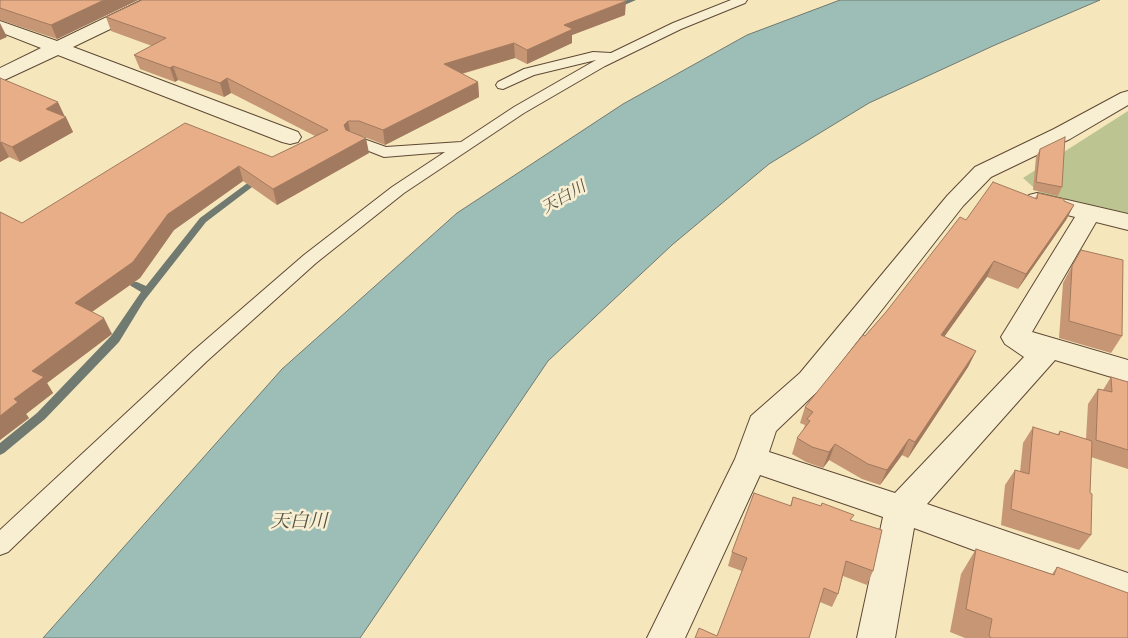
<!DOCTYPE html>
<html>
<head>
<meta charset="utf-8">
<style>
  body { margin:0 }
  canvas { display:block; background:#f5e6bc }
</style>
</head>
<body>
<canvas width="1128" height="638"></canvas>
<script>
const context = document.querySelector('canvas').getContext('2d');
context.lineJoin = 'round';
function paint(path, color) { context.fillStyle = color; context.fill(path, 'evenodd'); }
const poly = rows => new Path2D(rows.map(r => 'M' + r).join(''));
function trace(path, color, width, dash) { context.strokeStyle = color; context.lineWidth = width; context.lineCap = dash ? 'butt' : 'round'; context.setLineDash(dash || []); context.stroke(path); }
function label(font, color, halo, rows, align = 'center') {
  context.font = font + ' Alegreya,"Noto Serif JP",serif'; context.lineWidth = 5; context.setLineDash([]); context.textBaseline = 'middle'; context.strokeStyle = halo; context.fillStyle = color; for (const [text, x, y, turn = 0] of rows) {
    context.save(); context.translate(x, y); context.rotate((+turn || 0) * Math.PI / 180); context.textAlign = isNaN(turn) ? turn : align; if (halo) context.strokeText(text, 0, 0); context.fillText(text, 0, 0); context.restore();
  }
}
paint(poly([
  [1128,111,1128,214,1040,193,1023,178]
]), '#bcc591');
const water = poly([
  [840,0,1100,0,995,45,869,103,769,164,672,245,548,361,360,638,43,638,282,369,457,213,623,104,747,35,840,0]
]);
paint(water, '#9dbeb7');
trace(water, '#707a70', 1);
paint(poly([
  [627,0,636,0,615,9,610,8,627,0],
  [257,176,261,179,260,181,206,222,144,301,119,342,45,419,4,453,0,455,0,443,37,413,111,336,141,292,131,286,129,284,131,282,137,282,146,286,200,218,257,176]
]), '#707a70');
const service = poly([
  [731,0,747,0,745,3,681,29,605,66,524,113,404,193,316,263,207,361,8,552,0,555,0,530,193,351,304,255,392,187,445,152,384,157,351,144,349,141,351,138,361,138,386,147,461,142,514,107,596,60,534,75,503,89,498,88,496,85,498,82,524,69,593,52,611,53,673,23,731,0]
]);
const minor = poly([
  [142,0,165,0,162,4,73,47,298,132,301,137,298,142,290,144,282,142,58,55,0,82,0,68,41,48,0,32,0,21,57,41,142,0],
  [1128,91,1128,105,1070,139,991,177,963,206,820,389,776,431,769,452,895,493,1024,357,1005,344,1001,337,1075,217,1029,205,1025,200,1029,195,1037,193,1128,214,1128,230,1096,222,1032,332,1128,360,1128,382,1055,360,927,504,1128,573,1128,607,914,528,895,638,857,638,883,517,760,475,685,638,647,638,735,459,751,416,800,373,947,196,975,167,1054,129,1121,93,1128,91]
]);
trace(service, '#5f4934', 2);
trace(minor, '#5f4934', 2);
paint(service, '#f8efd3');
paint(minor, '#f8efd3');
paint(poly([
  [0,0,138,0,57,39,0,20],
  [625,15,572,35,572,43,527,64,515,58,462,74,478,82,479,97,385,145,362,136,369,153,277,205,243,181,174,230,140,278,92,312,112,334,47,383,53,393,26,414,29,418,0,440,0,212,22,223,272,157,315,136,231,93,224,97,178,80,175,82,140,69,134,55,152,46,111,31,106,17],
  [0,78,65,117,73,132,20,162,9,157,0,162],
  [1040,149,1062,187,1058,196,1033,190,1036,157],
  [1038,193,1074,205,1066,220,1018,289,987,277,944,337,976,351,968,367,908,458,902,455,880,485,862,479,829,460,823,468,806,462,792,454,797,438,803,430,805,425,800,423,805,407,865,336,966,220,1035,198],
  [1072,266,1122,336,1111,353,1059,338,1063,283],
  [1111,377,1128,382,1128,469,1091,457,1090,493,1091,535,1079,550,1001,525,1005,485,1015,470,1020,472,1023,443,1033,427,1057,435,1060,431,1086,439,1088,404,1098,389,1103,390],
  [793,497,852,520,873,571,867,585,843,576,838,594,832,607,820,602,717,636,742,571,728,566,732,552,790,506],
  [976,549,1052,574,1057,567,1128,638,965,638,950,632,961,574]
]), '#c79675');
paint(poly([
  [104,0,138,0,57,39,51,25],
  [626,1,625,15,572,35,572,43,527,64,527,50,564,25],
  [0,23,7,37,0,40],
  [514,43,515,58,446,78,444,64],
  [173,66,178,80,175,82,170,68],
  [227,78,231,93,224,97,220,83],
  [478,82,479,97,385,145,383,130],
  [58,102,65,117,46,109],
  [66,117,73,132,20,162,12,147],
  [348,121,351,136,347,140,344,125],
  [366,138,369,153,277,205,273,189],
  [1,142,9,157,0,162,0,143],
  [239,166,243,181,174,230,140,278,83,318,75,303,168,214],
  [1074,205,1066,220,1018,289,1026,274],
  [994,261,987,277,934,351,941,335],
  [104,318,112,334,47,383,53,393,26,414,29,418,0,440,0,416,14,399,32,371],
  [976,351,968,367,908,458,915,442],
  [909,439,902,455,880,485,887,470],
  [835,444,829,460,823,468,829,452]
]), '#a27a5f');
const building = poly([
  [0,0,104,0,51,25,0,8,0,0],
  [142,0,624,0,626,1,564,25,573,29,527,50,514,43,444,64,478,82,383,130,359,121,348,121,344,125,346,130,366,138,273,189,239,166,168,214,133,262,75,303,104,318,32,371,44,377,14,399,18,402,0,416,0,212,22,223,185,123,272,157,328,130,227,78,220,83,173,66,170,68,134,55,166,38,106,17,142,0],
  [0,78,58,102,46,109,66,117,12,147,1,142,0,143,0,78],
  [1065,137,1062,187,1036,182,1040,149,1065,137],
  [993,182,1037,199,1038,193,1064,199,1064,201,1074,205,1026,274,994,261,941,335,976,351,915,442,909,439,887,470,868,464,835,444,829,452,812,447,797,438,810,421,807,419,813,412,805,407,863,335,865,336,886,312,960,217,966,220,993,182],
  [1081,250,1123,260,1122,336,1069,321,1072,266,1081,250],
  [1111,377,1128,382,1128,450,1096,440,1098,389,1112,392,1111,377],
  [1033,427,1059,435,1060,431,1092,441,1090,493,1092,494,1091,535,1011,509,1015,470,1029,474,1033,427],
  [754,493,791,506,793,497,821,506,822,503,854,515,850,520,882,530,873,571,846,561,838,594,824,588,809,638,695,638,699,628,717,636,747,558,732,552,754,493],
  [976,549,1054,575,1057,567,1128,593,1128,638,991,638,989,635,992,619,966,609,976,549]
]);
paint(building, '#e7ae88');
trace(building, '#a27a5f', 1);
label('italic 16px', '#545044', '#f8efd3', [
  ["天白川",564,198,-30]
]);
label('italic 19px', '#545044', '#f8efd3', [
  ["天白川",299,522]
]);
</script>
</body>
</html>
